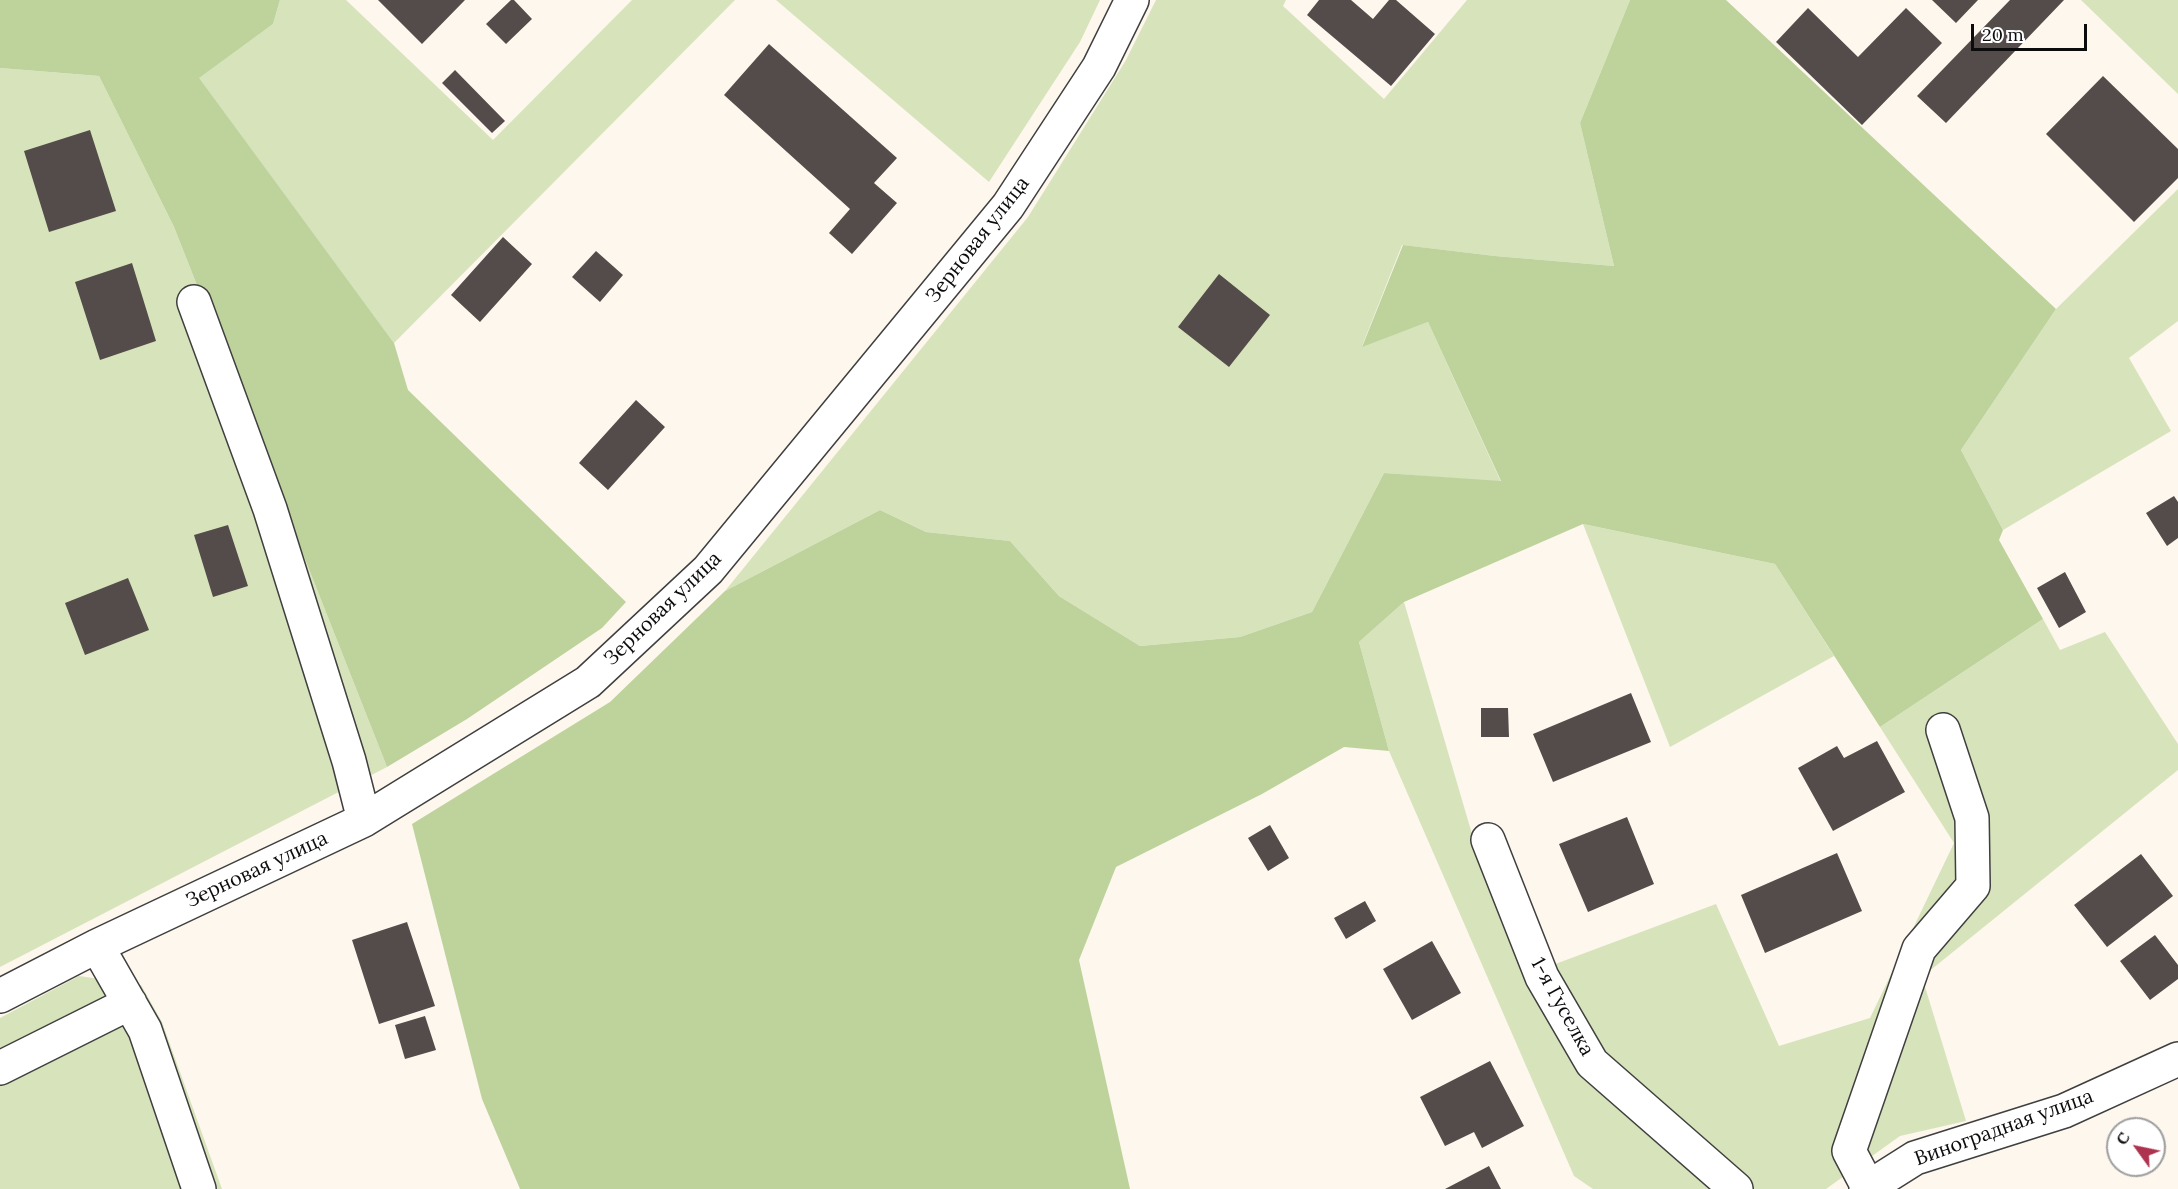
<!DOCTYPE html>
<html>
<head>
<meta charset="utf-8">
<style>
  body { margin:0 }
  #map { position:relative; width:2178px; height:1189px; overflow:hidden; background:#fdf7ed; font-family:Lora,serif }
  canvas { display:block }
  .north { position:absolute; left:2106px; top:1117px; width:60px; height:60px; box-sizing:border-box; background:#fff; border:2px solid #9e9e9e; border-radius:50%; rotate:303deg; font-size:16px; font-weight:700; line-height:24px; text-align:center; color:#0c0c0c }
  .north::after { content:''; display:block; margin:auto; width:21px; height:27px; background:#ad334e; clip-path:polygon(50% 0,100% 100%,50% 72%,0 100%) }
  .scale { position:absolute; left:1971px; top:24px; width:116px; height:27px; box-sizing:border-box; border:3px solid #0c0c0c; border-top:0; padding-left:8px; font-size:18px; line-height:21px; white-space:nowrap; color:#0c0c0c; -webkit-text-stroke:4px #fff; paint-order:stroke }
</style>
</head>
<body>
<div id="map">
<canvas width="2178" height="1189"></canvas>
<div class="north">С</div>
<div class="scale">20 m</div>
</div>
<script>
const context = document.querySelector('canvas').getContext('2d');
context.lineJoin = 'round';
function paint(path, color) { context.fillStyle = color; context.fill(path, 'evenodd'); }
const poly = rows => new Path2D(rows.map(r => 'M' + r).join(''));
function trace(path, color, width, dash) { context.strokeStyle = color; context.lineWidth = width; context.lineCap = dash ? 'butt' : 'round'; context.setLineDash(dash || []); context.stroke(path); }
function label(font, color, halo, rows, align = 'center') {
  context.font = font + ' Lora,serif'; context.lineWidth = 6; context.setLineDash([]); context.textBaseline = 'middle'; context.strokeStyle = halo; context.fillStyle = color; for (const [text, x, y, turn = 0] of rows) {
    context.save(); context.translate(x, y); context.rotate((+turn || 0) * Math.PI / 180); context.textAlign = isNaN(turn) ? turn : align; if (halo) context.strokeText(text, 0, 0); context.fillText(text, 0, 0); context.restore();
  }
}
paint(poly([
  [280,0,346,0,493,140,632,0,735,0,394,343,198,78,273,24],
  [776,0,1100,0,1080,42,989,182],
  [1156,0,1286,0,1283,6,1384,99,1467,0,1630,0,1580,123,1614,266,1495,256,1402,245,1362,346,1428,322,1501,482,1384,473,1312,612,1240,637,1140,646,1059,596,1010,541,926,532,880,510,725,591,1028,217,1126,60],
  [2081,0,2178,0,2178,94],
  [0,68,99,76,174,227,387,767,0,967],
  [2178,189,2178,321,2129,358,2171,431,2003,530,1961,450,2056,309],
  [1583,524,1775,564,1834,656,1670,747],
  [1404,602,1472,834,1495,828,1550,966,1716,904,1779,1046,1870,1018,1954,843,1880,727,2043,619,2060,650,2105,632,2178,744,2178,770,1922,977,1966,1121,1900,1136,1826,1189,1593,1189,1574,1176,1389,751,1359,642],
  [79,976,141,985,162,1022,222,1189,0,1189,0,1018]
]), '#d7e4bb');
paint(poly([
  [0,0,280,0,273,24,199,78,394,343,408,390,626,602,602,628,467,719,387,767,174,227,99,76,0,68],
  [1630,0,1726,0,2056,309,1961,450,2003,530,1999,540,2043,619,1880,727,1775,564,1583,524,1404,602,1359,642,1389,751,1344,747,1262,794,1116,867,1079,960,1130,1189,520,1189,482,1099,412,824,610,702,725,591,880,510,926,532,1010,541,1059,596,1140,646,1240,637,1312,612,1384,473,1501,481,1428,322,1362,347,1403,245,1495,256,1614,266,1580,123]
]), '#bed39c');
paint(poly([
  [378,0,465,0,422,44],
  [511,0,514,0,532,19,506,44,486,24],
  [1319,0,1351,0,1373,19,1389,0,1396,0,1435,34,1391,86,1307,15],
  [1932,0,1978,0,1956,23],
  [2010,0,2064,0,1946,123,1917,96],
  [1808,8,1858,57,1906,8,1942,43,1862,125,1776,42],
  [769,44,897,158,874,183,897,203,852,254,829,233,850,209,724,95],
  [455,70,505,121,492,133,442,83],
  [2103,76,2178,149,2178,178,2134,222,2046,134],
  [90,130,116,211,49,232,24,151],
  [503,237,532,264,480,322,451,295],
  [596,251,623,275,600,302,572,277],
  [132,263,156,341,100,360,75,282],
  [1219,274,1270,315,1229,367,1178,327],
  [636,400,665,427,608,490,579,463],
  [2174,496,2178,502,2178,538,2167,546,2146,513],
  [228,525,248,586,213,597,194,535],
  [2065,572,2086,612,2059,628,2037,588],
  [128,578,149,630,85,655,65,603],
  [1631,693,1651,742,1553,782,1533,734],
  [1481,708,1508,708,1509,737,1481,737],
  [1877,741,1905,792,1833,831,1798,768,1837,746,1844,758],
  [1627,817,1654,884,1588,912,1559,844],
  [1270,825,1289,858,1268,871,1248,838],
  [1837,853,1862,911,1765,953,1741,895],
  [2141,854,2173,896,2107,947,2074,905],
  [1365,901,1376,921,1346,939,1334,918],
  [407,922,435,1006,379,1024,352,940],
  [2155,935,2178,965,2178,979,2150,1000,2120,961],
  [1432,941,1461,993,1412,1020,1383,969],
  [425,1016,436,1050,405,1059,395,1025],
  [1490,1061,1524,1126,1482,1148,1474,1132,1445,1146,1420,1097],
  [1489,1166,1501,1189,1445,1189]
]), '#544c4a');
const minor = poly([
  [194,302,270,509,349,761,364,820],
  [1488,840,1542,977,1592,1063,1736,1189],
  [97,946,145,1030,199,1189],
  [0,996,97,946,364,820,588,682,708,570,1008,206,1099,67,1132,0],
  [0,1068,130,1003],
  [1868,1187,1849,1151,1919,949,1973,886,1972,818,1943,730],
  [1866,1189,1915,1158,2064,1111,2178,1059]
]);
trace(minor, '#3f3f3f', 36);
trace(minor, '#fff', 33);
label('20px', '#0c0c0c', '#fff', [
  ["Зерновая улица",978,240,-52],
  ["Зерновая улица",663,609,-44],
  ["Зерновая улица",257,870,-25],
  ["1-я Гуселка",1562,1007,61],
  ["Виноградная улица",2004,1128,-20]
]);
</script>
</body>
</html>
